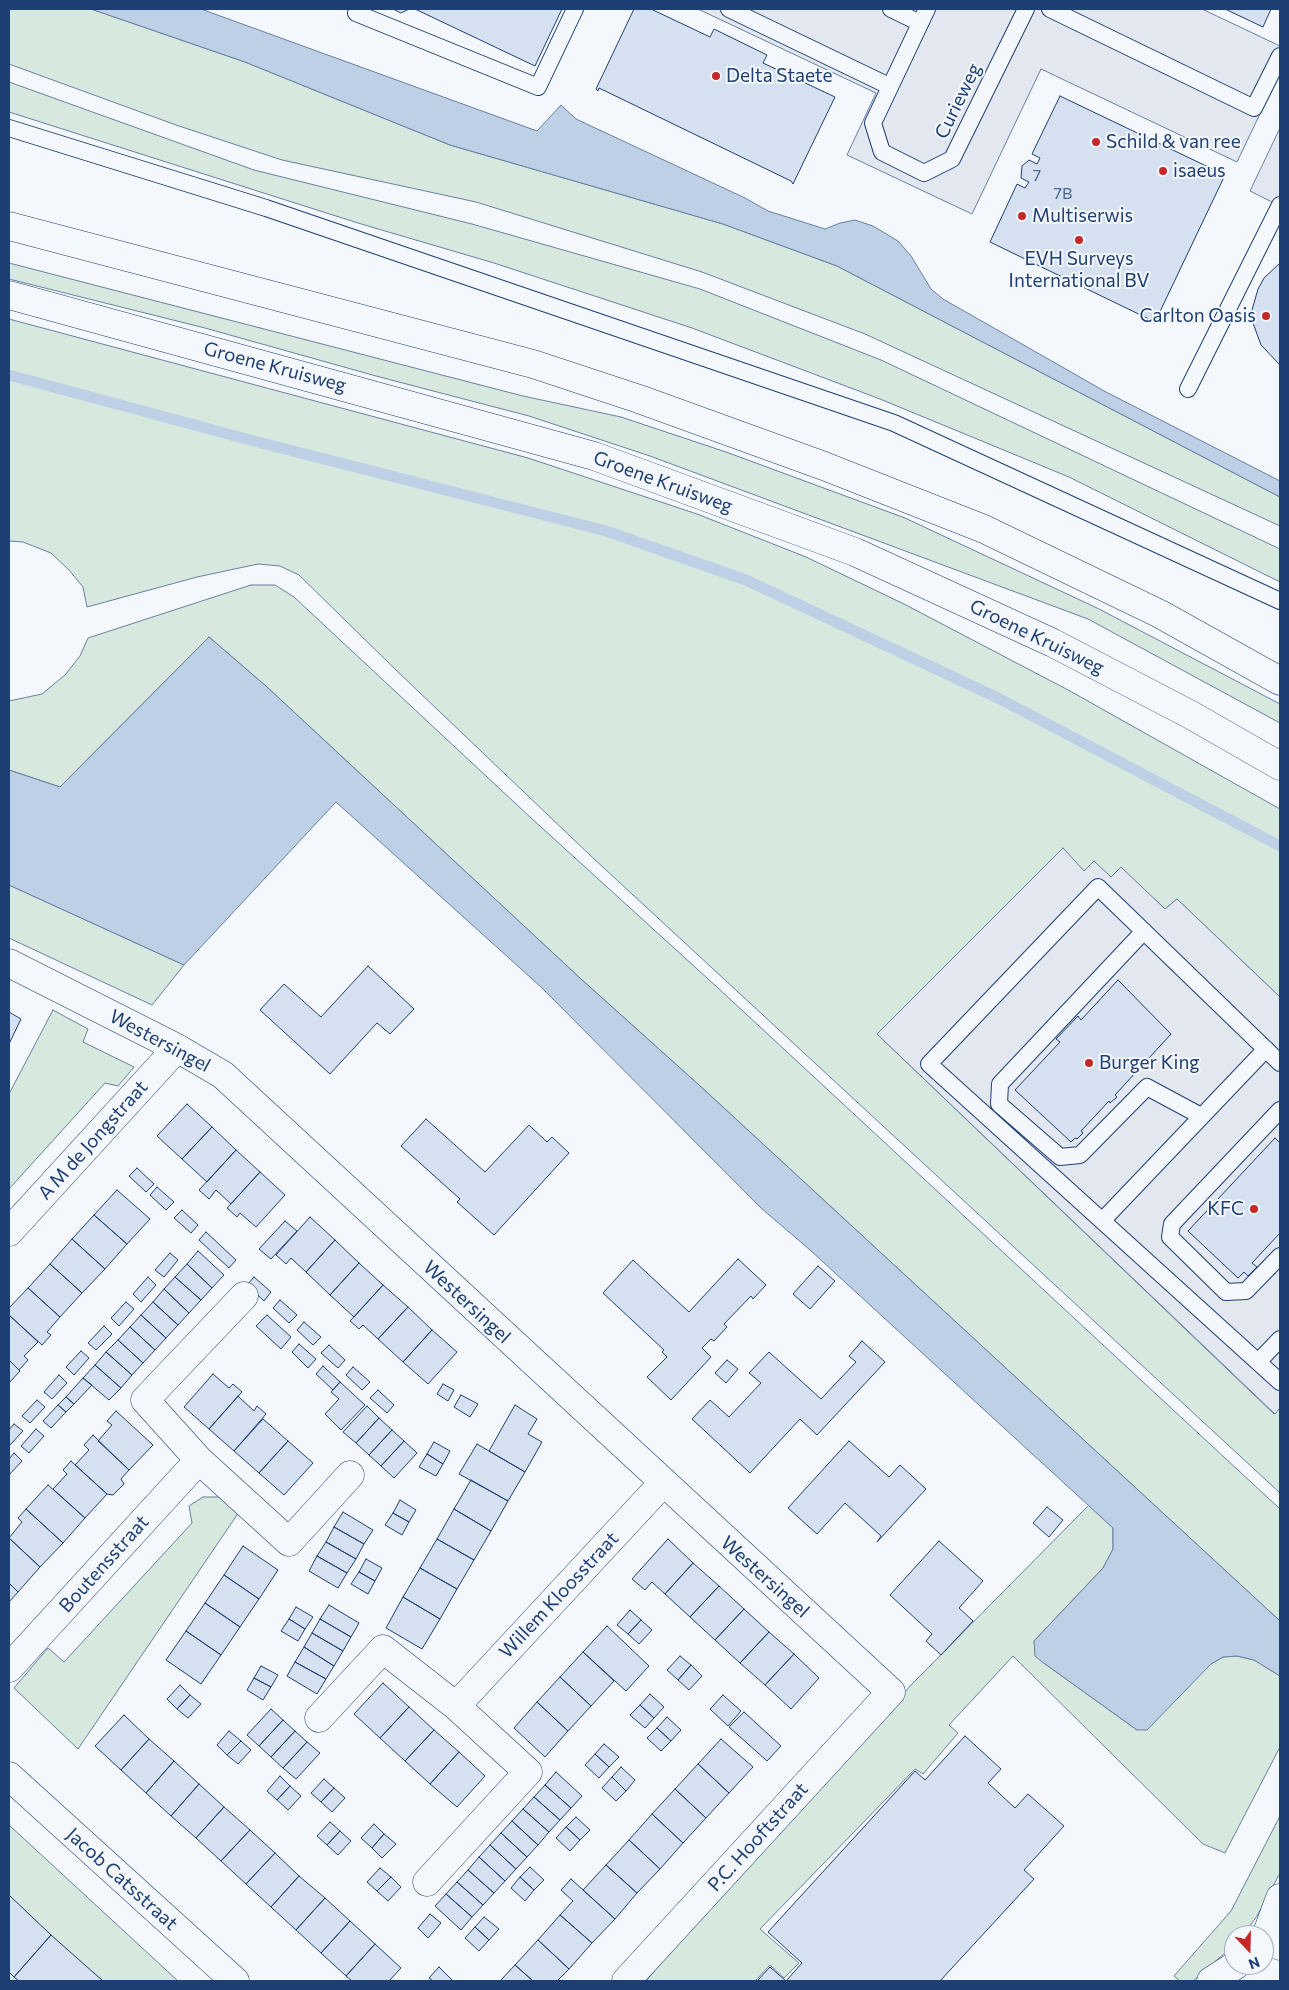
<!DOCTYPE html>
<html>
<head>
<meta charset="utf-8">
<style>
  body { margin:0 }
  #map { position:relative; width:1289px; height:1990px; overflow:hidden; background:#f4f7fb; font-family:Commissioner,sans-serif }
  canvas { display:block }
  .frame { position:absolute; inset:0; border:10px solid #1d3f73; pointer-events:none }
  .north { position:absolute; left:1224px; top:1925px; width:50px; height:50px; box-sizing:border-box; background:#f4f7fb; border:1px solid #9eadc5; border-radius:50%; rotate:159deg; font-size:14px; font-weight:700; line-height:20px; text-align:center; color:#1d3f73 }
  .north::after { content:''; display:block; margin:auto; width:18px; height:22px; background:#c62828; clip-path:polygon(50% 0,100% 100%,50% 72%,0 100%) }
</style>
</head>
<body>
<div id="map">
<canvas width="1289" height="1990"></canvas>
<div class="frame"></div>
<div class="north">N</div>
</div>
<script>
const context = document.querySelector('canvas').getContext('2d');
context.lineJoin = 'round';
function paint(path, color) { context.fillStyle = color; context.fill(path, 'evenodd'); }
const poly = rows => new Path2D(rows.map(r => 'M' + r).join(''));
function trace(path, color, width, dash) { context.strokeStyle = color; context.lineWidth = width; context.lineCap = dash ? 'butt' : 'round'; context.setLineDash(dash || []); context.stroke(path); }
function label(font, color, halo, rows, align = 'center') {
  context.font = font + ' Commissioner,sans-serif'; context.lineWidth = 4; context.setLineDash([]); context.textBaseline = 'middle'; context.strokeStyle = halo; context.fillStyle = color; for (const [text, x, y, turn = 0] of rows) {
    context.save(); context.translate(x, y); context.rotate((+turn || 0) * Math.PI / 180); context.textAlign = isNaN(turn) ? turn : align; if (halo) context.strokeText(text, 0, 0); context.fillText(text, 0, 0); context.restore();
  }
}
const green = poly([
  [9,9,91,9,245,62,450,145,723,224,837,266,1280,497,1280,526,865,334,702,272,476,202,282,160,176,125,9,64,9,9],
  [9,82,254,170,472,224,700,289,881,360,1280,549,1280,582,1069,477,880,399,692,328,494,263,358,223,9,112,9,82],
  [9,263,523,396,621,417,726,452,905,518,1099,609,1280,704,1280,723,1088,619,650,456,529,416,376,376,205,328,9,279,9,263],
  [9,319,528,458,697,514,806,557,904,604,1070,691,1280,809,1280,997,1177,899,1165,909,1121,868,1111,878,1084,872,877,1034,1274,1414,1280,1408,1280,1493,592,857,397,671,299,575,280,566,258,564,197,577,87,607,83,587,69,570,51,553,23,542,9,541,9,319],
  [251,585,275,585,294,597,530,817,718,988,1280,1509,1280,1621,699,1085,581,979,267,687,209,637,60,787,9,770,9,701,42,694,65,675,80,656,88,638,251,585],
  [9,885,184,965,152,1005,9,938,9,885],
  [53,1010,88,1029,83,1042,134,1067,118,1086,105,1083,9,1189,9,1094,53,1010],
  [203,1497,220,1497,239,1512,78,1749,14,1688,48,1648,64,1662,192,1523,189,1506,203,1497],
  [1089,1505,1113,1528,1113,1549,1103,1568,1034,1641,1041,1661,1137,1730,1211,1664,1223,1657,1237,1656,1254,1660,1280,1676,1280,1747,1225,1853,1203,1844,1013,1656,949,1725,958,1733,923,1774,915,1769,760,1929,799,1963,784,1978,770,1965,755,1981,646,1981,698,1919,912,1684,1089,1505],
  [1280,1816,1280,1873,1257,1916,1243,1935,1234,1935,1234,1945,1193,1981,1180,1981,1174,1976,1231,1911,1280,1816],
  [9,1825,178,1981,9,1981,9,1825]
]);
paint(green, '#d7e8df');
trace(green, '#687fa3', 1);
const parking = poly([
  [698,9,1202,9,1280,46,1280,72,1237,162,1041,69,972,214,847,155,876,93,698,9],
  [1280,128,1280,206,1250,191,1280,128],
  [1063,848,1084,871,1094,861,1111,877,1121,867,1165,909,1177,899,1280,997,1280,1408,1275,1414,877,1034,1063,848]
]);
paint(parking, '#e3e8f0');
trace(parking, '#687fa3', 1);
const water = poly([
  [91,9,201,9,537,131,561,105,576,119,745,198,768,211,825,229,840,223,855,220,873,226,898,241,911,256,931,289,943,299,1106,392,1280,481,1280,497,837,266,723,224,450,145,245,62,91,9],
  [209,637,267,687,581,979,699,1085,1280,1621,1280,1676,1254,1660,1237,1656,1223,1657,1211,1664,1147,1730,1137,1730,1041,1661,1035,1656,1034,1641,1103,1568,1113,1549,1113,1528,810,1250,761,1208,541,987,336,802,184,965,9,885,9,770,60,787,209,637]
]);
paint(water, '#bed0e5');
trace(water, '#687fa3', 1);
trace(poly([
  [9,375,254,441,606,531,746,580,998,698,1280,846]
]), '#bed0e5', 11);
const building = poly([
  [393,9,409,9,401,13,393,9],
  [415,9,562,9,535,66,415,9],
  [634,9,651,9,710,37,714,29,767,55,763,63,835,97,793,184,791,181,599,88,598,91,596,89,634,9],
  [1225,9,1271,9,1263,27,1225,9],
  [1060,96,1225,175,1155,322,990,242,1017,184,1025,188,1029,182,1021,178,1022,166,1029,160,1037,164,1040,158,1032,154,1060,96],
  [1280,263,1280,365,1261,345,1253,323,1252,310,1258,289,1264,278,1280,263],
  [368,966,414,1009,390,1034,377,1023,330,1074,260,1010,284,984,321,1017,368,966],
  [1118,980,1171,1034,1115,1095,1117,1097,1110,1103,1109,1101,1081,1131,1083,1133,1077,1139,1075,1138,1071,1142,1015,1090,1060,1042,1056,1039,1078,1016,1081,1020,1118,980],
  [9,1012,21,1019,9,1044,9,1012],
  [187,1104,212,1127,182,1159,157,1136,187,1104],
  [426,1119,485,1172,529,1125,547,1142,552,1137,569,1153,494,1235,457,1202,460,1199,401,1146,426,1119],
  [212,1127,236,1150,207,1182,182,1159,212,1127],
  [1275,1138,1280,1143,1280,1233,1252,1263,1257,1267,1248,1276,1244,1272,1238,1278,1188,1231,1275,1138],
  [236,1150,260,1172,231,1204,216,1190,209,1199,199,1190,236,1150],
  [137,1168,154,1184,146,1192,129,1176,137,1168],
  [260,1172,285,1195,256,1227,240,1213,237,1217,227,1208,260,1172],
  [157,1187,174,1202,166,1210,150,1195,157,1187],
  [117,1190,150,1219,127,1244,94,1215,117,1190],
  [182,1210,198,1225,191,1233,174,1218,182,1210],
  [94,1215,127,1244,105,1269,72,1239,94,1215],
  [310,1217,335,1240,306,1272,291,1258,286,1264,276,1255,310,1217],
  [285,1221,297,1231,271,1259,259,1249,285,1221],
  [206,1232,236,1260,229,1268,199,1240,206,1232],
  [72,1239,105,1269,82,1293,50,1264,72,1239],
  [335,1240,359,1263,330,1295,306,1272,335,1240],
  [198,1251,224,1275,212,1288,187,1264,198,1251],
  [170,1253,178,1260,164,1277,155,1270,170,1253],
  [738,1259,766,1285,753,1299,751,1296,724,1324,727,1327,714,1341,711,1339,702,1348,711,1357,671,1400,647,1377,667,1357,662,1352,664,1350,603,1293,633,1260,689,1312,738,1259],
  [359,1263,383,1285,354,1317,330,1295,359,1263],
  [50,1264,82,1293,60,1317,28,1288,50,1264],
  [187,1264,212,1288,201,1300,175,1277,187,1264],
  [818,1266,835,1281,810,1309,793,1294,818,1266],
  [148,1277,156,1285,141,1302,133,1294,148,1277],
  [175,1277,201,1300,189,1313,164,1289,175,1277],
  [254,1277,271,1292,264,1301,247,1285,254,1277],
  [383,1285,408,1307,378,1339,363,1325,359,1329,350,1321,383,1285],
  [28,1288,60,1317,47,1332,51,1335,42,1345,9,1315,9,1308,28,1288],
  [164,1289,189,1313,178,1325,153,1302,164,1289],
  [280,1300,297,1315,289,1323,273,1308,280,1300],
  [126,1302,134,1309,119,1326,111,1318,126,1302],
  [153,1302,178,1325,166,1338,141,1315,153,1302],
  [408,1307,432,1330,403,1362,378,1339,408,1307],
  [9,1315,38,1342,24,1356,28,1360,19,1370,9,1360,9,1315],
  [141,1315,166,1338,155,1350,130,1327,141,1315],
  [267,1315,291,1337,281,1349,256,1326,267,1315],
  [304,1322,321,1337,313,1345,297,1330,304,1322],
  [104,1326,112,1334,96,1350,88,1343,104,1326],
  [130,1327,155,1350,143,1363,118,1340,130,1327],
  [432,1330,457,1352,428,1384,403,1362,432,1330],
  [118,1340,143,1363,132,1375,106,1352,118,1340],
  [862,1341,885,1362,817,1435,800,1419,750,1473,692,1419,710,1400,729,1417,761,1383,749,1373,769,1352,821,1399,856,1362,849,1356,862,1341],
  [299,1344,316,1359,308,1368,292,1352,299,1344],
  [329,1345,345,1360,338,1368,321,1353,329,1345],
  [81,1351,89,1358,74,1375,66,1367,81,1351],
  [106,1352,132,1375,121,1388,95,1365,106,1352],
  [9,1360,20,1371,9,1383,9,1360],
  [727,1360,738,1369,726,1383,715,1373,727,1360],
  [95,1365,121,1388,109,1400,83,1378,95,1365],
  [323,1366,340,1382,333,1390,316,1374,323,1366],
  [353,1367,370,1382,362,1390,346,1375,353,1367],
  [213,1374,229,1388,233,1384,242,1392,209,1429,184,1407,213,1374],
  [59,1375,67,1383,52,1399,44,1392,59,1375],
  [83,1378,92,1385,74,1404,66,1397,83,1378],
  [340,1382,365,1405,341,1430,325,1414,339,1399,331,1392,340,1382],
  [443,1384,454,1390,448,1401,437,1394,443,1384],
  [378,1390,394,1405,387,1413,370,1398,378,1390],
  [461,1395,478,1404,470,1417,454,1407,461,1395],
  [238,1396,254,1411,257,1406,266,1414,234,1451,209,1429,238,1396],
  [66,1397,74,1404,66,1412,58,1405,66,1397],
  [37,1400,45,1407,30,1423,22,1416,37,1400],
  [58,1405,66,1412,51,1428,43,1421,58,1405],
  [515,1405,537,1419,528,1434,542,1442,525,1472,489,1451,515,1405],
  [367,1406,379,1418,356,1443,343,1432,367,1406],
  [116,1411,153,1445,129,1470,98,1441,112,1425,107,1421,116,1411],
  [379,1418,392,1430,369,1455,356,1443,379,1418],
  [263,1419,288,1441,259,1473,234,1451,263,1419],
  [14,1424,23,1431,9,1446,9,1430,14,1424],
  [36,1429,44,1436,29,1453,21,1446,36,1429],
  [392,1430,404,1441,381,1466,369,1455,392,1430],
  [93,1435,129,1470,121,1479,124,1484,113,1495,107,1494,75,1465,89,1450,84,1445,93,1435],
  [288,1441,313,1463,284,1495,259,1473,288,1441],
  [404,1441,417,1453,394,1478,381,1466,404,1441],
  [849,1441,889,1477,900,1465,926,1489,877,1542,881,1536,845,1503,817,1534,788,1508,849,1441],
  [434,1442,450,1451,443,1464,427,1454,434,1442],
  [477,1444,525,1472,508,1501,459,1474,477,1444],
  [14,1453,22,1461,9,1475,9,1459,14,1453],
  [427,1454,443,1464,436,1476,419,1467,427,1454],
  [71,1461,107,1494,85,1518,53,1489,67,1474,63,1470,71,1461],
  [471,1480,508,1501,491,1531,454,1509,471,1480],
  [48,1485,85,1518,63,1543,26,1509,48,1485],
  [400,1500,416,1510,409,1522,393,1513,400,1500],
  [1047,1507,1063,1520,1049,1537,1033,1523,1047,1507],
  [26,1509,63,1543,40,1567,9,1538,22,1522,18,1518,26,1509],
  [454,1509,491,1531,474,1560,437,1539,454,1509],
  [343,1512,373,1530,364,1544,334,1527,343,1512],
  [393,1513,409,1522,402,1535,385,1525,393,1513],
  [334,1527,364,1544,356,1559,326,1542,334,1527],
  [9,1538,40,1567,18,1592,9,1583,9,1538],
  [437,1539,474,1560,457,1589,420,1568,437,1539],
  [668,1539,693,1563,665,1594,652,1582,645,1590,632,1579,668,1539],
  [939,1541,983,1581,959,1608,973,1621,941,1655,926,1641,932,1634,890,1595,939,1541],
  [326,1542,356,1559,347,1573,317,1556,326,1542],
  [243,1546,278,1570,259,1599,224,1575,243,1546],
  [317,1556,347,1573,338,1588,309,1571,317,1556],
  [366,1559,382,1568,375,1581,359,1572,366,1559],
  [693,1563,719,1586,690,1617,665,1594,693,1563],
  [420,1568,457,1589,440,1619,403,1597,420,1568],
  [359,1572,375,1581,368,1594,351,1584,359,1572],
  [224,1575,259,1599,240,1627,205,1603,224,1575],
  [9,1583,18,1592,9,1602,9,1583],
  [719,1586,744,1609,715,1640,690,1617,719,1586],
  [403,1597,440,1619,422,1649,386,1628,403,1597],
  [205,1603,240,1627,221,1655,186,1631,205,1603],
  [329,1605,359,1623,351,1637,320,1619,329,1605],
  [296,1607,313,1617,305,1629,289,1619,296,1607],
  [744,1609,769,1632,740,1663,715,1640,744,1609],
  [630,1610,641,1620,628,1634,617,1625,630,1610],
  [289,1619,305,1629,298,1641,281,1631,289,1619],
  [320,1619,351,1637,343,1651,312,1633,320,1619],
  [641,1620,652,1630,639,1644,628,1634,641,1620],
  [607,1626,649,1666,626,1691,583,1652,607,1626],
  [186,1631,221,1655,201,1684,166,1660,186,1631],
  [769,1632,794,1654,765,1685,740,1663,769,1632],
  [312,1633,343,1651,334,1666,304,1647,312,1633],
  [304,1647,334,1666,326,1679,295,1662,304,1647],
  [583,1652,614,1681,591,1706,560,1677,583,1652],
  [794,1654,819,1678,791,1709,765,1685,794,1654],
  [680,1656,691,1665,678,1680,667,1670,680,1656],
  [295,1662,326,1679,317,1694,287,1676,295,1662],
  [691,1665,702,1676,689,1690,678,1680,691,1665],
  [261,1666,278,1675,271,1687,254,1678,261,1666],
  [560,1677,591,1706,568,1731,537,1702,560,1677],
  [254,1678,271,1687,263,1700,247,1690,254,1678],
  [383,1683,409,1707,380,1738,354,1714,383,1683],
  [180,1685,190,1695,177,1709,167,1699,180,1685],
  [650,1694,664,1707,654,1718,640,1705,650,1694],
  [190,1695,201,1704,188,1718,177,1709,190,1695],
  [723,1695,741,1711,728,1726,710,1709,723,1695],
  [537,1702,568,1731,545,1757,514,1728,537,1702],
  [640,1705,654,1718,645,1728,630,1715,640,1705],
  [409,1707,434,1730,405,1761,380,1738,409,1707],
  [271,1709,283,1720,259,1746,247,1735,271,1709],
  [744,1712,781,1746,767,1761,729,1727,744,1712],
  [124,1715,149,1739,121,1770,95,1746,124,1715],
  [667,1717,681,1730,671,1741,657,1728,667,1717],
  [283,1720,295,1731,271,1757,259,1746,283,1720],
  [657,1728,671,1741,661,1751,647,1738,657,1728],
  [434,1730,459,1752,430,1784,405,1761,434,1730],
  [229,1731,241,1741,227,1755,217,1745,229,1731],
  [295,1731,307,1742,283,1768,271,1757,295,1731],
  [965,1736,1001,1769,988,1783,1015,1808,1028,1794,1064,1826,1024,1870,1034,1879,940,1981,757,1981,770,1967,786,1981,802,1963,768,1932,915,1771,925,1780,965,1736],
  [149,1739,174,1761,146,1793,121,1770,149,1739],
  [721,1739,753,1767,729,1793,698,1764,721,1739],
  [241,1741,251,1750,238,1764,227,1755,241,1741],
  [307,1742,320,1753,296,1779,283,1768,307,1742],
  [604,1744,619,1757,609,1767,595,1754,604,1744],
  [459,1752,485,1776,457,1807,430,1784,459,1752],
  [595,1754,609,1767,599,1778,585,1765,595,1754],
  [174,1761,199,1784,171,1816,146,1793,174,1761],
  [698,1764,729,1793,706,1818,675,1789,698,1764],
  [621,1767,635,1780,626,1791,612,1777,621,1767],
  [556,1772,582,1796,571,1808,545,1785,556,1772],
  [280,1776,290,1786,277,1800,267,1791,280,1776],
  [612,1777,626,1791,616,1801,602,1788,612,1777],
  [324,1779,334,1788,321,1802,311,1793,324,1779],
  [199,1784,224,1807,196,1838,171,1816,199,1784],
  [545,1785,571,1808,560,1820,534,1797,545,1785],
  [290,1786,301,1796,288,1810,277,1800,290,1786],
  [334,1788,345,1798,332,1812,321,1802,334,1788],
  [675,1789,706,1818,683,1843,652,1814,675,1789],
  [534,1797,560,1820,549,1832,523,1809,534,1797],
  [224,1807,250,1830,221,1861,196,1838,224,1807],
  [523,1809,549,1832,538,1845,512,1821,523,1809],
  [652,1814,683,1843,660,1869,629,1840,652,1814],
  [576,1817,590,1830,580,1840,566,1827,576,1817],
  [512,1821,538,1845,527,1857,501,1833,512,1821],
  [330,1822,340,1831,327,1845,317,1836,330,1822],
  [374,1824,384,1834,372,1848,361,1838,374,1824],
  [566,1827,580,1840,570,1851,556,1838,566,1827],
  [250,1830,275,1853,246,1884,221,1861,250,1830],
  [340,1831,351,1841,338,1855,327,1845,340,1831],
  [501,1833,527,1857,516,1869,490,1845,501,1833],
  [384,1834,396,1844,382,1858,372,1848,384,1834],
  [629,1840,660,1869,637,1893,606,1865,629,1840],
  [490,1845,516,1869,505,1881,479,1857,490,1845],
  [275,1853,299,1876,271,1907,246,1884,275,1853],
  [479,1857,505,1881,494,1893,468,1870,479,1857],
  [606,1865,637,1893,615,1919,583,1890,606,1865],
  [530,1867,544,1880,534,1890,520,1877,530,1867],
  [380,1868,391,1877,377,1891,367,1882,380,1868],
  [468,1870,494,1893,483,1905,457,1882,468,1870],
  [299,1876,325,1898,296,1930,271,1907,299,1876],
  [391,1877,401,1887,388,1901,377,1891,391,1877],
  [520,1877,534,1890,525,1901,511,1888,520,1877],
  [571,1879,615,1919,592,1943,560,1915,573,1901,561,1890,571,1879],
  [457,1882,483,1905,472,1917,446,1894,457,1882],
  [446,1894,472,1917,461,1930,435,1906,446,1894],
  [9,1895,51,1935,14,1977,9,1972,9,1895],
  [325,1898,350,1921,321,1953,296,1930,325,1898],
  [430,1914,441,1923,428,1938,418,1928,430,1914],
  [560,1915,592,1943,569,1969,538,1940,560,1915],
  [484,1917,499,1929,489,1940,475,1927,484,1917],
  [350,1921,375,1944,346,1976,321,1953,350,1921],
  [475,1927,489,1940,479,1951,465,1938,475,1927],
  [51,1935,103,1981,19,1981,14,1977,51,1935],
  [538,1940,569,1969,557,1981,533,1981,515,1965,538,1940],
  [375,1944,401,1968,389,1981,352,1981,346,1976,375,1944],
  [515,1965,533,1981,500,1981,515,1965],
  [439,1967,452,1980,451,1981,433,1981,429,1978,439,1967]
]);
paint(building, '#d5e0f0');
trace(building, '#1d3f73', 1);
const service = poly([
  [358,9,356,13,538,87,575,9],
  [729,9,889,86],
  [891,9,920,23],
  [927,9,873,123,882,152,924,173,952,159,1026,9],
  [1050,9,1254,108,1280,56],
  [9,128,266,208,894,423,1280,601],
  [1188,389,1280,205],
  [1144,931,1000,1084,999,1104,1060,1157,1080,1155,1147,1087,1201,1116],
  [1280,1063,1098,887,929,1064,1280,1382],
  [1280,1110,1172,1224,1170,1237,1226,1292,1246,1291,1280,1256],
  [1102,1221,1266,1049],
  [1258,1362,1280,1339]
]);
const minor = poly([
  [9,963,177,1048,223,1075,891,1692,626,1981],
  [9,1232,177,1048],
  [199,1460,289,1542,350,1475],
  [9,1668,199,1460,145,1400,244,1296],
  [319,1718,383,1649,456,1706],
  [9,1776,235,1981],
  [427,1882,528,1772,456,1706,662,1484],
  [1266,1936,1280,1946]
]);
const tertiary = poly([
  [1266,1936,1280,1898],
  [1211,1981,1236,1965]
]);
const primary = poly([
  [9,226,533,364,639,399,824,466,984,529,1160,614,1280,681],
  [9,295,594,456,855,552,1053,643,1191,715,1280,766]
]);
trace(service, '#1d3f73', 18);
trace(minor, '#1d3f73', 29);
trace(tertiary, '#1d3f73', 29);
trace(primary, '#1d3f73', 29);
trace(service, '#f4f7fb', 16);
trace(minor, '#f4f7fb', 28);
trace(tertiary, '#f4f7fb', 28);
trace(primary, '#f4f7fb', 28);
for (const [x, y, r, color] of [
  [716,76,5,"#c62828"],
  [1096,142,5,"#c62828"],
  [1163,171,5,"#c62828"],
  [1022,216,5,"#c62828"],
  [1079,240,5,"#c62828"],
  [1266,316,5,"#c62828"],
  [1089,1063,5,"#c62828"],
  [1254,1209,5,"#c62828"]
]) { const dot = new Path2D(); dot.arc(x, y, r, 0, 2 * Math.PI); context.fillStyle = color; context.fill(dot); trace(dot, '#f4f7fb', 2); }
label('16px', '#4b6792', null, [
  ["7",1037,176],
  ["7B",1063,194]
]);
label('19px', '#1d3f73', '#f4f7fb', [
  ["Delta Staete",726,76],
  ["Schild & van ree",1106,142],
  ["isaeus",1173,171],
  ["Multiserwis",1032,216],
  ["EVH Surveys",1079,259,"center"],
  ["International BV",1079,281,"center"],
  ["Carlton Oasis",1256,316,"right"],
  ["Burger King",1099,1063],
  ["KFC",1244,1209,"right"]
], 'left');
label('19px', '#1d3f73', '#f4f7fb', [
  ["Curieweg",958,101,-64],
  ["Groene Kruisweg",275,367,15],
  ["Groene Kruisweg",663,482,20],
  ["Groene Kruisweg",1037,637,26],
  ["Westersingel",160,1041,28],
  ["A M de Jongstraat",93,1140,-48],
  ["Westersingel",467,1302,43],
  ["Boutensstraat",104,1564,-48],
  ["Westersingel",765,1577,42],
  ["Willem Kloosstraat",559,1595,-47],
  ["P.C. Hooftstraat",758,1837,-48],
  ["Jacob Catsstraat",122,1879,42]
]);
</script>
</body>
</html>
